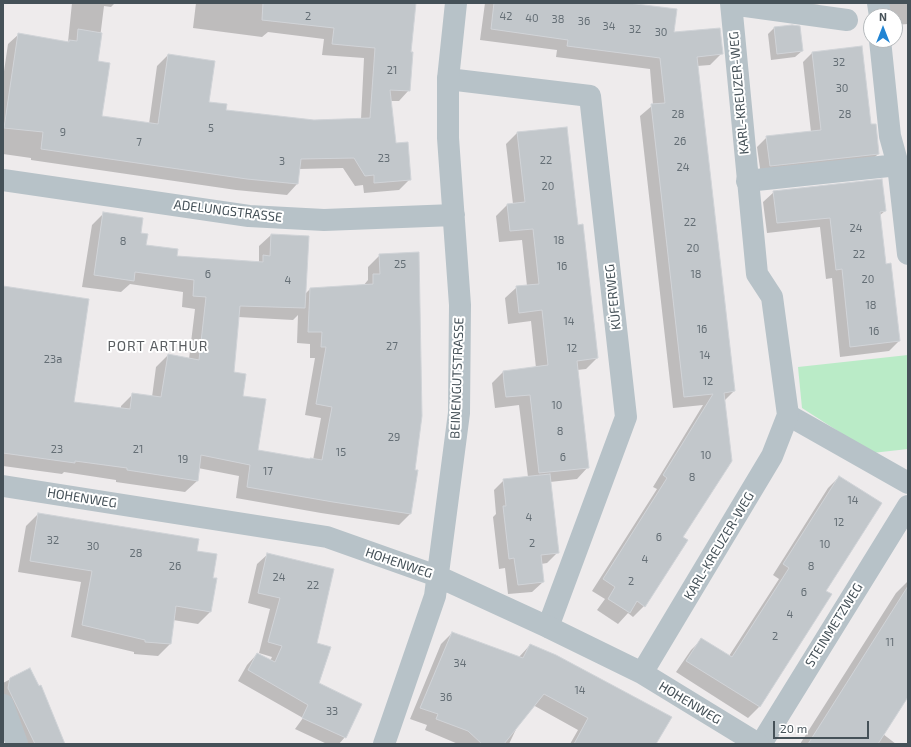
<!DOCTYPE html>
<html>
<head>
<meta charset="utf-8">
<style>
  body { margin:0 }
  #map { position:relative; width:911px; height:747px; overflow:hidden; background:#eeebec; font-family:"Exo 2",sans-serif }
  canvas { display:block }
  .frame { position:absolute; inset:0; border:4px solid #455158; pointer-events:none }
  .north { position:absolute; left:863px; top:8px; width:40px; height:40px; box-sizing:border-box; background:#fff; border:1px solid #b5b9bc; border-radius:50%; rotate:0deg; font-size:11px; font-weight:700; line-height:16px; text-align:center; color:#455158 }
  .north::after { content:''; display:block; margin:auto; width:14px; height:18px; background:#2184d3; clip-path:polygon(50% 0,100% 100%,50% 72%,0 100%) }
  .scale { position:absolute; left:773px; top:721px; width:96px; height:18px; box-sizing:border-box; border:2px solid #455158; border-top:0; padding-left:5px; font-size:12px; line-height:14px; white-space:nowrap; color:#455158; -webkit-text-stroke:3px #fff; paint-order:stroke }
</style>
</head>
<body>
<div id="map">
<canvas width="911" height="747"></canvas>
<div class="frame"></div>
<div class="north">N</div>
<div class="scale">20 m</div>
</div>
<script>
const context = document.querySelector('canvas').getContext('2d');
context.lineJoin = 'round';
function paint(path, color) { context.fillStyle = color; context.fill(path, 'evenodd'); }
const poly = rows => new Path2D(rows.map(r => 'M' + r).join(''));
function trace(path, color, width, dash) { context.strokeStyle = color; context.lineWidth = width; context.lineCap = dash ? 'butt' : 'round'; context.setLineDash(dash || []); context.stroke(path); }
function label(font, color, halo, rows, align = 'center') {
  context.font = font + ' "Exo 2",sans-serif'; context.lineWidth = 4; context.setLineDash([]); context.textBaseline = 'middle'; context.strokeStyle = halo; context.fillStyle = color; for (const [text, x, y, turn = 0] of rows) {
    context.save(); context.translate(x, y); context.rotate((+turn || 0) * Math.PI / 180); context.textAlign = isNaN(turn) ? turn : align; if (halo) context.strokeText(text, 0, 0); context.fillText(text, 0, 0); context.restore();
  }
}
paint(poly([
  [908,355,908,449,872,453,802,408,798,367]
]), '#baebc7');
paint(poly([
  [72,3,115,3,111,7,104,6,97,62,101,117,149,124,157,66,168,55,208,103,225,111,313,120,361,119,364,58,322,55,324,39,268,32,262,37,193,28,196,3,415,3,410,53,409,90,399,101,390,101,395,144,410,179,399,190,364,193,363,185,355,186,343,168,299,169,297,184,287,195,236,190,31,160,31,158,3,154,3,78,8,44,19,34,68,42],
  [485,3,619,3,673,34,721,54,710,65,697,66,734,391,724,401,682,537,644,606,633,617,628,613,618,624,597,610,605,599,592,591,657,489,653,487,703,405,673,408,640,116,653,105,650,69,556,57,557,50,480,40],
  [802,3,828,3,803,6],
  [884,3,908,3,908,24,895,25,895,16,885,16],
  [774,28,802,51,795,57,771,60,768,34],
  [812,53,870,125,878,154,868,164,761,175,757,147,767,137,811,132,803,62],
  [517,133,577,226,597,358,586,369,577,370,588,467,577,479,550,482,557,553,547,563,541,564,543,582,532,592,508,594,505,568,499,569,493,517,496,514,494,490,504,480,528,477,519,405,495,408,492,383,503,372,536,368,531,321,508,324,505,298,517,287,527,286,522,240,499,242,496,216,507,205,513,204,506,144],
  [774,192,885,211,879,216,885,265,899,341,889,351,840,357,832,278,826,279,820,227,767,233,763,202],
  [104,213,140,233,145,246,176,256,257,263,259,261,259,246,271,235,305,294,310,289,363,286,368,280,368,267,380,255,414,471,411,513,399,525,321,513,236,498,239,476,198,468,197,481,185,492,116,482,116,480,64,472,62,474,3,466,3,287,73,402,121,409,121,406,133,394,152,397,156,367,168,355,189,359,195,309,182,307,183,292,130,284,121,292,82,287,92,225],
  [298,315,297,343,310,344,310,358,315,358,305,415,321,418,313,460,256,451,242,396,233,372,238,317,293,320],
  [839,477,824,591,831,595,759,707,748,718,676,672,691,650,702,639,729,656,779,579,773,575,828,488],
  [38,514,196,552,212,579,216,579,210,612,198,624,173,620,170,644,158,656,134,654,134,652,71,637,81,582,18,572,26,526],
  [268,554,316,643,318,684,345,737,339,744,327,744,295,729,303,718,238,681,247,665,257,654,270,661,272,657,259,653,270,609,248,603,257,564],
  [908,581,908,696,883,734,896,744,800,744,896,593],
  [452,633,519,657,530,645,655,744,570,744,578,730,533,705,518,725,509,744,458,744,425,730,427,725,410,719,441,644],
  [30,669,58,744,22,744,3,704,3,683]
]), '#0003');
const building = poly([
  [263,3,416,3,411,52,413,52,410,91,390,90,396,143,408,142,411,180,374,183,374,175,365,176,354,158,301,159,298,184,247,179,41,149,43,132,4,128,18,33,69,42,69,40,77,41,78,29,102,33,98,61,110,63,102,116,158,124,168,54,215,61,209,102,227,104,226,110,314,120,370,118,375,48,332,44,334,28,262,20,263,3],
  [494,3,628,3,677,9,674,32,720,28,723,54,697,57,735,391,724,393,732,461,683,537,688,540,645,607,637,601,630,613,608,599,615,587,603,579,667,478,663,475,713,394,684,397,651,104,665,103,660,58,567,46,568,40,491,29,494,3],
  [792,25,800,26,803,51,777,54,774,27,792,25],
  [862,46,871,124,876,124,879,154,770,166,766,136,821,130,812,52,862,46],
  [567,127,578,225,583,224,598,358,577,361,589,468,539,473,530,395,506,397,504,383,503,371,548,365,542,310,519,313,516,286,539,284,533,229,510,231,507,204,525,202,517,132,567,127],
  [882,179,886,211,880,212,886,264,891,263,900,341,850,347,842,269,836,270,830,218,777,223,773,191,882,179],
  [103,212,143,218,141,233,148,234,146,245,178,249,177,256,263,262,263,255,270,256,271,234,309,236,305,308,240,306,234,372,246,374,243,396,266,399,258,450,310,459,310,458,322,460,332,407,316,404,326,347,321,347,322,332,308,332,310,288,373,284,373,274,380,274,379,254,419,252,422,416,415,470,418,470,411,514,333,502,247,487,250,465,201,455,198,481,127,470,127,468,75,461,75,463,3,453,3,286,89,299,74,402,130,409,132,393,161,397,168,354,199,360,206,297,193,296,194,280,135,272,134,281,94,275,103,212],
  [550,474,559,553,541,555,544,582,518,585,514,558,509,559,503,506,506,506,503,479,550,474],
  [839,476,882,503,826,591,832,594,760,707,686,661,701,638,732,657,789,568,783,564,839,476],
  [38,513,199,539,197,551,217,554,213,578,217,578,211,612,176,606,171,644,145,642,145,640,82,625,92,571,30,561,38,513],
  [267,553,334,569,317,643,331,647,319,683,362,704,346,738,302,718,308,705,248,670,257,653,275,662,282,646,268,642,280,598,258,593,267,553],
  [908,586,908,697,878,744,808,744,908,586],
  [452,632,523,658,530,644,556,655,672,717,656,744,574,744,588,718,544,694,504,744,482,744,468,731,436,719,438,714,420,708,452,632],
  [30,668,39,686,41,685,65,744,35,744,8,688,10,678,30,668]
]);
paint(building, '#c2c7cb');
trace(building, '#d0d3d7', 1);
trace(poly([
  [878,3,880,16],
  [880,40,890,136,898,165,908,254],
  [448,79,590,96,626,417,548,627],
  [747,181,898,165],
  [788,415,908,483],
  [761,744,908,506]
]), '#b7c2c8', 22);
trace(poly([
  [731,4,847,20],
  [3,180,249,216,324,220,454,215],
  [3,486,327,537,437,576,548,627,642,673,758,744],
  [642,673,772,456,788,415,772,297,757,274,731,3],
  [3,705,17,744],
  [384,744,435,596,459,413,460,305,448,138,448,79,456,3]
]), '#b7c2c8', 22);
label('11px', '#646e75', null, [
  ["2",308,16],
  ["42",506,16],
  ["40",532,18],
  ["38",558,19],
  ["36",584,21],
  ["34",609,26],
  ["32",635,29],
  ["30",661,32],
  ["32",839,62],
  ["21",392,70],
  ["30",842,88],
  ["28",678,114],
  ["28",845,114],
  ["5",211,128],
  ["9",63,132],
  ["26",680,141],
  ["7",139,142],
  ["23",384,158],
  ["22",546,160],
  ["3",282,161],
  ["24",683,167],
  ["20",548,186],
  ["22",690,222],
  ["24",856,228],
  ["18",559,240],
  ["8",123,241],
  ["20",693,248],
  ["22",859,254],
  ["25",400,264],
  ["16",562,266],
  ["6",208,274],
  ["18",696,274],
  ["20",868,279],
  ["4",288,280],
  ["18",871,305],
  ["14",569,321],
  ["16",702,329],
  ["16",874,331],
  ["27",392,346],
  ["12",572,348],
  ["14",705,355],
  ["23a",53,359],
  ["12",708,381],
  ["10",557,405],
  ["8",560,431],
  ["29",394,437],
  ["23",57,449],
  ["21",138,449],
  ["15",341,452],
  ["10",706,455],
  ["6",563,457],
  ["19",183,459],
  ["17",268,471],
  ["8",692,477],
  ["14",853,500],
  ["4",529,517],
  ["12",839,522],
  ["6",659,537],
  ["32",53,540],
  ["2",532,543],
  ["10",825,544],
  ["30",93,546],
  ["28",136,553],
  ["4",645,559],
  ["26",175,566],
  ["8",811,566],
  ["24",279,577],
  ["2",631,581],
  ["22",313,585],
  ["6",804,592],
  ["4",790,614],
  ["2",775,636],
  ["11",890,642],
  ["34",460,663],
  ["14",580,690],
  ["36",446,697],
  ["33",332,711]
]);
label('13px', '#455158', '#fff', [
  ["KARL-KREUZER-WEG",739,93,-95],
  ["ADELUNGSTRASSE",228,211,7],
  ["KÜFERWEG",613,297,-96],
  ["BEINENGUTSTRASSE",457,378,-88],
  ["HOHENWEG",82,498,9],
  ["KARL-KREUZER-WEG",719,546,-59],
  ["HOHENWEG",399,563,19],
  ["STEINMETZWEG",834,625,-58],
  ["HOHENWEG",690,703,31]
]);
context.letterSpacing = '1px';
label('14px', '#595d60', '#fff', [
  ["PORT ARTHUR",158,346]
]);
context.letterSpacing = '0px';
</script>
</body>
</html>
